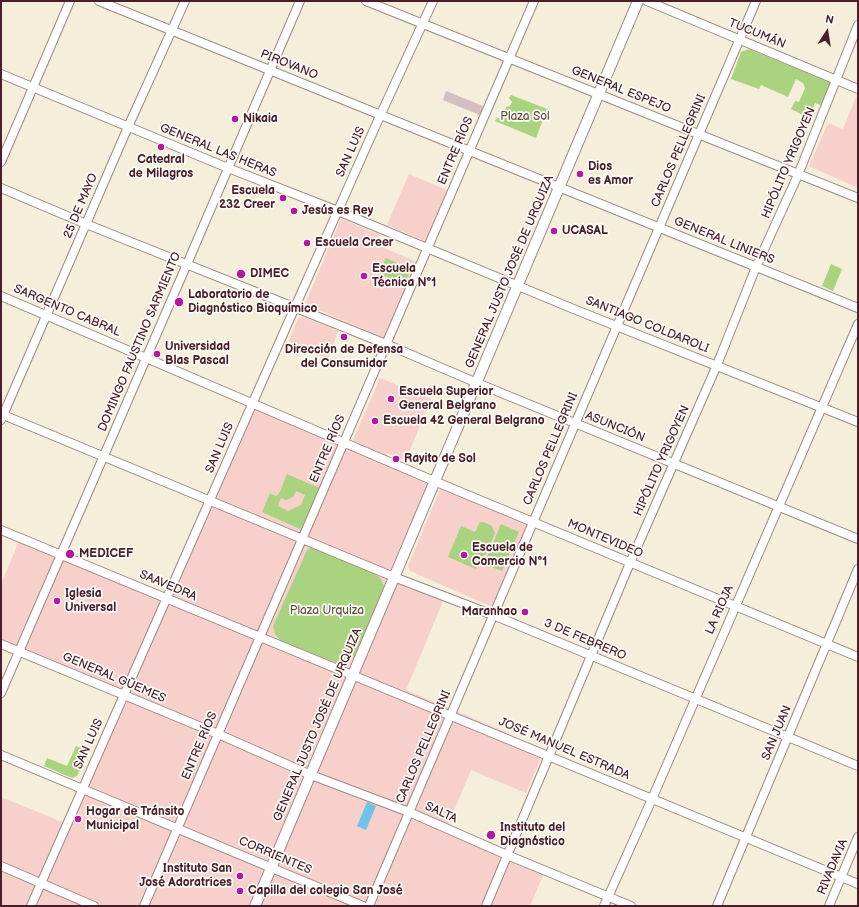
<!DOCTYPE html>
<html>
<head>
<meta charset="utf-8">
<style>
  body { margin:0 }
  #map { position:relative; width:859px; height:907px; overflow:hidden; background:#f4eeda; font-family:"Balsamiq Sans",sans-serif }
  canvas { display:block }
  .frame { position:absolute; inset:0; border:2px solid #4a1f2b; pointer-events:none }
  .north { position:absolute; left:807px; top:12px; width:40px; height:40px; -webkit-text-stroke:3px #fdfcf7; paint-order:stroke; rotate:12deg; font-size:11px; font-weight:700; line-height:16px; text-align:center; color:#4a1f2b }
  .north::after { content:''; display:block; margin:auto; width:14px; height:18px; background:#4a1f2b; clip-path:polygon(50% 0,100% 100%,50% 72%,0 100%) }
</style>
</head>
<body>
<div id="map">
<canvas width="859" height="907"></canvas>
<div class="frame"></div>
<div class="north">N</div>
</div>
<script>
const context = document.querySelector('canvas').getContext('2d');
context.lineJoin = 'round';
function paint(path, color) { context.fillStyle = color; context.fill(path, 'evenodd'); }
const poly = rows => new Path2D(rows.map(r => 'M' + r).join(''));
function trace(path, color, width, dash) { context.strokeStyle = color; context.lineWidth = width; context.lineCap = dash ? 'butt' : 'round'; context.setLineDash(dash || []); context.stroke(path); }
function label(font, color, halo, rows, align = 'center') {
  context.font = font + ' "Balsamiq Sans",sans-serif'; context.lineWidth = 3.5; context.setLineDash([]); context.textBaseline = 'middle'; context.strokeStyle = halo; context.fillStyle = color; for (const [text, x, y, turn = 0] of rows) {
    context.save(); context.translate(x, y); context.rotate((+turn || 0) * Math.PI / 180); context.textAlign = isNaN(turn) ? turn : align; if (halo) context.strokeText(text, 0, 0); context.fillText(text, 0, 0); context.restore();
  }
}
paint(poly([
  [856,97,858,98,858,188,809,166,828,123,843,129],
  [409,174,449,191,427,242,387,225],
  [341,219,380,235,377,245,417,262,385,338,305,304],
  [303,317,338,331,328,359,288,344,298,318],
  [380,378,431,399,406,460,387,453,386,457,356,443,353,440],
  [252,408,390,466,428,484,387,578,444,599,406,690,506,732,502,742,541,758,526,793,471,770,448,825,547,866,530,906,1,906,1,797,65,823,121,689,1,639,1,584,22,534,172,597],
  [441,487,525,522,528,526,493,605,490,606,410,571,408,566]
]), '#f7d0cc');
paint(poly([
  [446,91,483,106,480,115,443,100]
]), '#d2bec3');
paint(poly([
  [749,49,832,83,823,106,815,103,809,118,791,109,795,101,799,102,805,88,803,83,796,79,788,97,761,85,759,89,731,79,741,52],
  [511,95,547,109,536,138,495,121,497,118,501,118,506,107,510,106,512,102,509,98],
  [386,258,411,269,404,284,379,273],
  [831,264,842,269,833,291,822,286],
  [287,474,322,489,306,525,300,529,262,512,270,493,276,496,279,494],
  [296,491,305,495,301,505,288,511,278,506,281,498,286,500,293,497],
  [480,522,483,522,492,526,495,533,486,554,481,557,476,569,448,557,461,526,475,532],
  [501,524,519,532,502,571,484,564],
  [312,547,318,548,374,573,381,579,384,587,354,657,339,664,281,641,275,634,273,626,307,550],
  [76,746,88,751,77,776,72,778,44,766,47,758,67,766]
]), '#a9d37e');
paint(poly([
  [367,802,376,806,366,830,357,826]
]), '#6ec3eb');
const minor = poly([
  [99,1,858,308],
  [366,1,858,198],
  [647,1,858,89],
  [1,74,228,168,338,211,576,310,858,422],
  [1,162,70,1],
  [1,188,86,224,386,344,477,383,858,539],
  [1,296,434,481,858,657],
  [1,414,394,577,493,615,858,766],
  [1,420,128,127,185,1],
  [1,530,858,884],
  [1,644,218,734,311,775,409,812,507,855,631,906],
  [1,693,187,264,300,1],
  [1,755,363,906],
  [1,866,94,906],
  [31,906,295,307,380,116,433,1],
  [144,906,534,1],
  [369,906,756,1],
  [486,906,630,563,717,365,756,267,798,175,858,25],
  [604,906,652,799,858,324],
  [717,906,858,569],
  [829,906,858,837]
]);
const tertiary = poly([
  [255,906,638,1]
]);
trace(minor, '#9f8682', 10);
trace(tertiary, '#9f8682', 12);
trace(minor, '#fff', 8);
trace(tertiary, '#fff', 10);
for (const [x, y, r, color] of [
  [235,119,4,"#b5179e"],
  [161,147,4,"#b5179e"],
  [580,174,4,"#b5179e"],
  [283,198,4,"#b5179e"],
  [294,211,4,"#b5179e"],
  [554,231,4,"#b5179e"],
  [307,243,4,"#b5179e"],
  [241,274,5,"#b5179e"],
  [364,276,4,"#b5179e"],
  [179,302,5,"#b5179e"],
  [344,337,4,"#b5179e"],
  [157,354,4,"#b5179e"],
  [391,399,4,"#b5179e"],
  [375,421,4,"#b5179e"],
  [396,459,4,"#b5179e"],
  [70,554,5,"#b5179e"],
  [464,555,4,"#b5179e"],
  [57,601,4,"#b5179e"],
  [525,612,4,"#b5179e"],
  [78,819,4,"#b5179e"],
  [491,835,5,"#b5179e"],
  [240,876,4,"#b5179e"],
  [240,891,4,"#b5179e"]
]) { const dot = new Path2D(); dot.arc(x, y, r, 0, 2 * Math.PI); context.fillStyle = color; context.fill(dot); trace(dot, '#fdfcf7', 1.5); }
label('12px', '#4a1f2b', '#fdfcf7', [
  ["TUCUMÁN",757,34,22],
  ["PIROVANO",289,65,22],
  ["GENERAL ESPEJO",621,90,22],
  ["GENERAL LAS HERAS",218,151,22],
  ["ENTRE RÍOS",456,151,-67],
  ["CARLOS PELLEGRINI",679,151,-67],
  ["SAN LUIS",351,152,-66],
  ["HIPÓLITO YRIGOYEN",789,163,-67],
  ["25 DE MAYO",81,206,-67],
  ["GENERAL LINIERS",724,241,22],
  ["GENERAL JUSTO JOSÉ DE URQUIZA",510,272,-67],
  ["SARGENTO CABRAL",67,311,23],
  ["SANTIAGO COLDAROLI",647,325,22],
  ["DOMINGO FAUSTINO SARMIENTO",140,342,-67],
  ["ASUNCIÓN",615,427,22],
  ["SAN LUIS",220,448,-67],
  ["ENTRE RÍOS",328,449,-67],
  ["CARLOS PELLEGRINI",551,449,-67],
  ["HIPÓLITO YRIGOYEN",662,461,-66],
  ["MONTEVIDEO",605,539,23],
  ["SAAVEDRA",168,586,23],
  ["LA RIOJA",720,610,-66],
  ["3 DE FEBRERO",585,640,23],
  ["GENERAL GÜEMES",114,678,23],
  ["GENERAL JUSTO JOSÉ DE URQUIZA",318,725,-67],
  ["SAN JUAN",777,733,-67],
  ["SAN LUIS",89,744,-66],
  ["ENTRE RÍOS",200,746,-67],
  ["CARLOS PELLEGRINI",424,747,-67],
  ["JOSÉ MANUEL ESTRADA",564,749,23],
  ["SALTA",441,813,24],
  ["CORRIENTES",275,856,23],
  ["RIVADAVIA",833,867,-67]
]);
label('12px', '#654', '#fdfcf7', [
  ["Plaza Sol",525,117],
  ["Plaza Urquiza",327,611]
]);
label('bold 12px', '#4a1f2b', '#fdfcf7', [
  ["Nikaia",243,119],
  ["Catedral",161,160,"center"],
  ["de Milagros",161,174,"center"],
  ["Dios",588,167],
  ["es Amor",588,181],
  ["Escuela",275,191,"right"],
  ["232 Creer",275,205,"right"],
  ["Jesús es Rey",302,211],
  ["UCASAL",562,231],
  ["Escuela Creer",315,243],
  ["Escuela",372,269],
  ["Técnica Nº1",372,283],
  ["DIMEC",250,274],
  ["Laboratorio de",188,295],
  ["Diagnóstico Bioquímico",188,309],
  ["Universidad",165,347],
  ["Blas Pascal",165,361],
  ["Dirección de Defensa",344,350,"center"],
  ["del Consumidor",344,364,"center"],
  ["Escuela Superior",399,392],
  ["General Belgrano",399,406],
  ["Escuela 42 General Belgrano",383,421],
  ["Rayito de Sol",404,459],
  ["Escuela de",472,548],
  ["Comercio Nº1",472,562],
  ["MEDICEF",79,554],
  ["Iglesia",65,594],
  ["Universal",65,608],
  ["Maranhao",517,612,"right"],
  ["Hogar de Tránsito",86,812],
  ["Municipal",86,826],
  ["Instituto del",500,828],
  ["Diagnóstico",500,842],
  ["Instituto San",232,869,"right"],
  ["José Adoratrices",232,883,"right"],
  ["Capilla del colegio San José",248,891]
], 'left');
</script>
</body>
</html>
